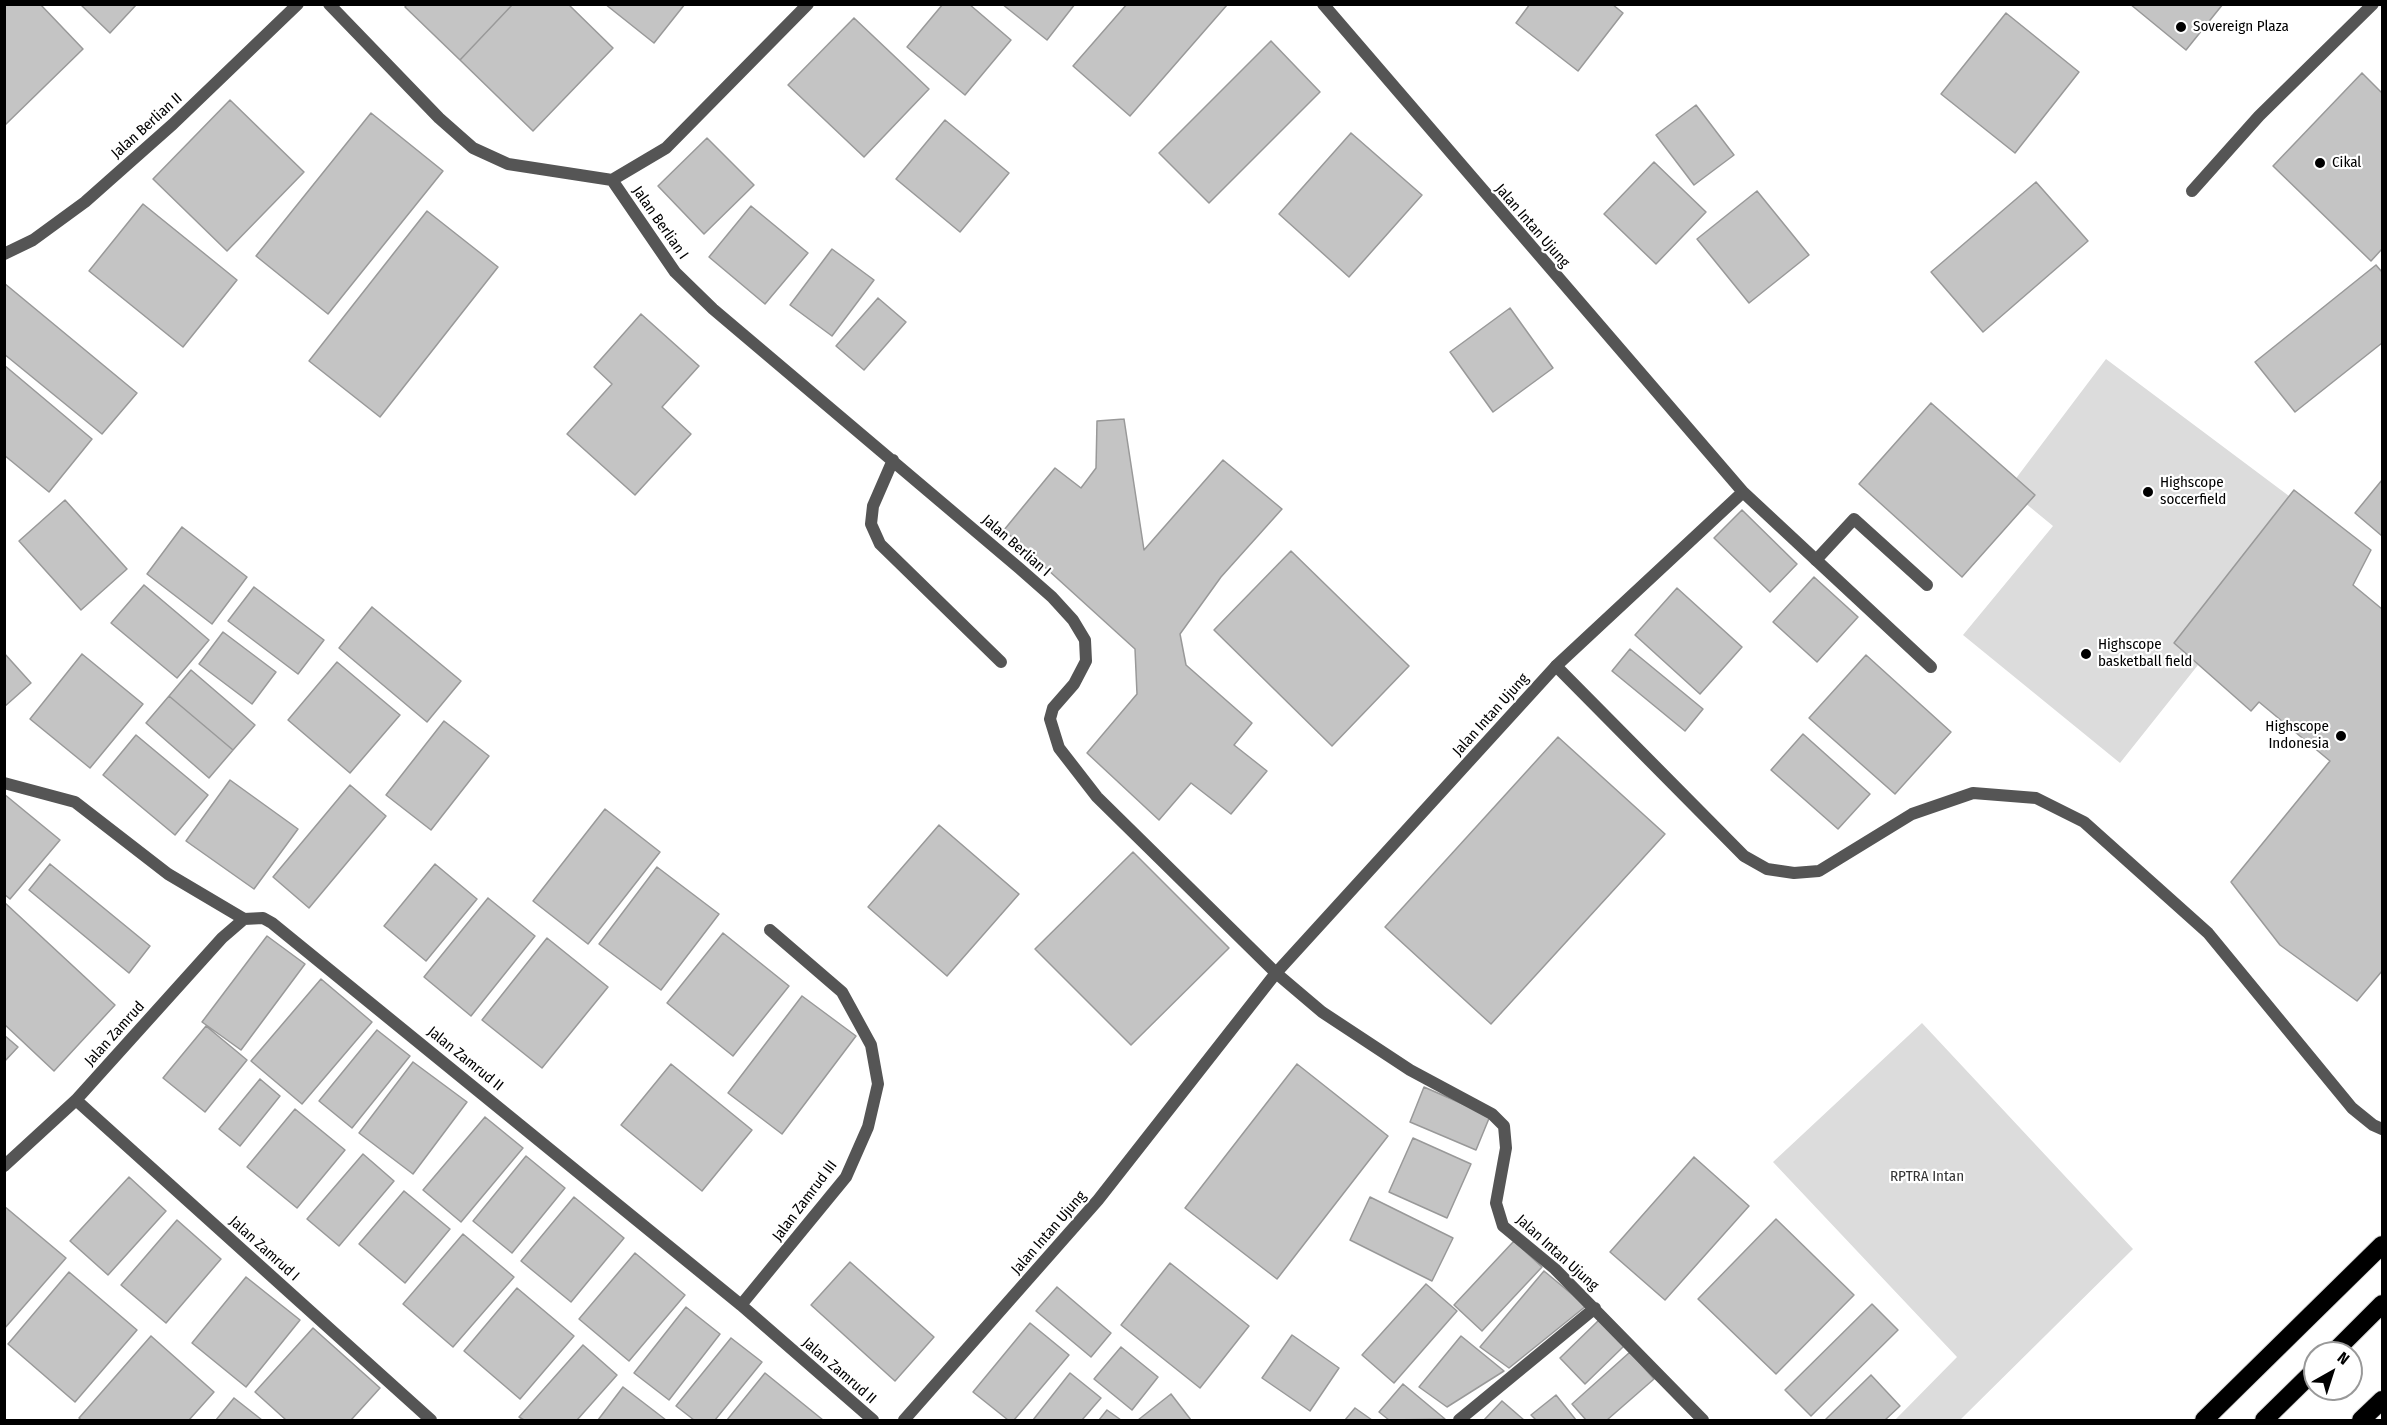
<!DOCTYPE html>
<html>
<head>
<meta charset="utf-8">
<style>
  body { margin:0 }
  #map { position:relative; width:2387px; height:1425px; overflow:hidden; background:#fff; font-family:"Fira Sans Condensed",sans-serif }
  canvas { display:block }
  .frame { position:absolute; inset:0; border:6px solid #000; pointer-events:none }
  .north { position:absolute; left:2303px; top:1341px; width:60px; height:60px; box-sizing:border-box; background:#fff; border:2px solid #999; border-radius:50%; rotate:39deg; font-size:16px; font-weight:700; line-height:24px; text-align:center; color:#000 }
  .north::after { content:''; display:block; margin:auto; width:21px; height:27px; background:#000; clip-path:polygon(50% 0,100% 100%,50% 72%,0 100%) }
</style>
</head>
<body>
<div id="map">
<canvas width="2387" height="1425"></canvas>
<div class="frame"></div>
<div class="north">N</div>
</div>
<script>
const context = document.querySelector('canvas').getContext('2d');
context.lineJoin = 'round';
function paint(path, color) { context.fillStyle = color; context.fill(path, 'evenodd'); }
const poly = rows => new Path2D(rows.map(r => 'M' + r).join(''));
function trace(path, color, width, dash) { context.strokeStyle = color; context.lineWidth = width; context.lineCap = dash ? 'butt' : 'round'; context.setLineDash(dash || []); context.stroke(path); }
function label(font, color, halo, rows, align = 'center') {
  context.font = font + ' "Fira Sans Condensed",sans-serif'; context.lineWidth = 4.5; context.setLineDash([]); context.textBaseline = 'middle'; context.strokeStyle = halo; context.fillStyle = color; for (const [text, x, y, turn = 0] of rows) {
    context.save(); context.translate(x, y); context.rotate((+turn || 0) * Math.PI / 180); context.textAlign = isNaN(turn) ? turn : align; if (halo) context.strokeText(text, 0, 0); context.fillText(text, 0, 0); context.restore();
  }
}
paint(poly([
  [2106,359,2289,496,2174,643,2198,665,2120,763,1963,635,2053,526,2008,489],
  [1922,1023,2133,1249,1960,1420,1895,1420,1957,1357,1773,1162]
]), '#dcdcdc');
const building = poly([
  [4,4,40,4,83,49,4,126,4,4],
  [80,4,137,4,110,33,80,4],
  [407,4,513,4,460,60,405,7,407,4],
  [513,4,568,4,613,48,533,131,460,60,513,4],
  [605,4,685,4,654,43,605,4],
  [943,4,969,4,1011,40,965,95,907,47,943,4],
  [1002,4,1075,4,1047,40,1002,4],
  [1127,4,1227,5,1130,116,1073,66,1127,4],
  [1530,4,1612,4,1623,13,1578,71,1516,23,1530,4],
  [2130,4,2223,4,2186,50,2130,4],
  [2006,13,2079,72,2015,153,1941,94,2006,13],
  [854,18,929,89,864,157,788,85,854,18],
  [1271,41,1320,92,1209,203,1159,153,1271,41],
  [2362,73,2382,93,2382,249,2371,261,2273,166,2362,73],
  [230,100,304,172,227,251,153,179,230,100],
  [1696,105,1734,155,1694,185,1656,135,1696,105],
  [371,113,443,171,328,314,256,256,371,113],
  [945,120,1009,173,960,232,896,179,945,120],
  [1351,133,1422,195,1349,277,1279,214,1351,133],
  [707,138,754,185,704,234,658,186,707,138],
  [1654,162,1706,212,1656,264,1604,214,1654,162],
  [2036,182,2088,241,1983,332,1931,272,2036,182],
  [1757,191,1809,255,1749,303,1697,239,1757,191],
  [143,204,237,280,183,347,89,271,143,204],
  [751,206,808,253,765,304,709,257,751,206],
  [427,211,498,267,380,417,309,361,427,211],
  [832,249,874,280,832,336,790,305,832,249],
  [2376,265,2382,272,2382,343,2295,412,2255,362,2376,265],
  [4,283,137,393,102,434,4,354,4,283],
  [878,298,906,322,864,370,836,346,878,298],
  [1510,308,1553,368,1493,412,1450,352,1510,308],
  [641,314,699,366,662,407,691,434,635,495,567,434,612,384,594,367,641,314],
  [4,365,92,439,49,492,4,455,4,365],
  [1931,403,2035,495,1962,577,1859,484,1931,403],
  [1124,419,1144,550,1223,460,1282,509,1221,577,1180,634,1186,665,1252,723,1234,745,1267,771,1231,814,1191,783,1159,820,1087,753,1137,694,1135,649,1004,530,1055,468,1081,488,1096,468,1097,421,1124,419],
  [2382,480,2382,536,2355,513,2382,480],
  [2294,490,2371,550,2353,585,2382,609,2382,971,2357,1001,2280,945,2231,882,2330,761,2259,702,2251,711,2174,643,2294,490],
  [65,500,127,569,81,610,19,541,65,500],
  [1742,510,1797,564,1770,592,1714,538,1742,510],
  [182,527,247,577,212,624,147,574,182,527],
  [1291,551,1409,666,1332,746,1214,630,1291,551],
  [1814,577,1858,617,1817,662,1773,622,1814,577],
  [144,585,209,640,177,678,111,623,144,585],
  [254,587,324,640,298,674,228,621,254,587],
  [1677,588,1742,647,1700,694,1635,635,1677,588],
  [372,607,461,681,427,722,339,648,372,607],
  [223,632,276,672,252,704,199,664,223,632],
  [1630,649,1703,709,1685,731,1612,671,1630,649],
  [4,653,31,683,4,707,4,653],
  [82,654,143,704,90,768,30,719,82,654],
  [1866,655,1951,732,1895,794,1809,718,1866,655],
  [337,662,400,715,350,773,288,720,337,662],
  [191,670,255,725,233,750,169,696,191,670],
  [169,696,233,750,209,778,146,723,169,696],
  [444,721,489,756,431,830,386,795,444,721],
  [1803,734,1870,794,1838,829,1771,770,1803,734],
  [136,735,208,795,175,835,103,775,136,735],
  [1558,737,1665,834,1491,1024,1385,927,1558,737],
  [230,780,298,829,254,889,186,841,230,780],
  [350,785,386,816,309,908,273,877,350,785],
  [4,794,60,840,10,899,4,894,4,794],
  [605,809,660,852,588,944,533,901,605,809],
  [939,825,1019,894,947,976,868,907,939,825],
  [1133,852,1229,948,1131,1045,1035,949,1133,852],
  [50,864,150,946,129,973,29,890,50,864],
  [435,864,477,899,426,961,384,926,435,864],
  [657,867,719,914,661,990,599,944,657,867],
  [488,898,535,936,471,1016,424,977,488,898],
  [4,902,115,1005,54,1071,4,1024,4,902],
  [723,933,789,986,733,1056,667,1003,723,933],
  [267,936,305,964,241,1050,202,1022,267,936],
  [547,938,608,987,542,1068,482,1020,547,938],
  [321,979,372,1022,302,1104,251,1061,321,979],
  [802,996,856,1036,782,1134,728,1093,802,996],
  [206,1026,247,1060,205,1112,163,1078,206,1026],
  [377,1030,410,1056,352,1128,319,1101,377,1030],
  [4,1035,18,1047,4,1062,4,1035],
  [413,1062,467,1102,413,1174,359,1133,413,1062],
  [671,1064,752,1130,702,1191,621,1125,671,1064],
  [1297,1064,1388,1136,1277,1279,1185,1208,1297,1064],
  [260,1079,280,1096,240,1146,219,1129,260,1079],
  [1424,1087,1490,1116,1476,1150,1410,1122,1424,1087],
  [295,1109,345,1150,297,1208,247,1167,295,1109],
  [485,1117,523,1148,461,1222,423,1190,485,1117],
  [1413,1138,1471,1164,1447,1218,1389,1192,1413,1138],
  [363,1154,394,1181,339,1246,307,1219,363,1154],
  [526,1156,565,1188,512,1253,473,1221,526,1156],
  [1694,1157,1749,1206,1665,1300,1610,1252,1694,1157],
  [129,1177,166,1211,108,1275,70,1241,129,1177],
  [404,1191,450,1229,405,1283,359,1244,404,1191],
  [574,1197,624,1238,571,1302,521,1261,574,1197],
  [1370,1197,1453,1238,1432,1281,1350,1240,1370,1197],
  [4,1206,66,1258,4,1329,4,1206],
  [1776,1219,1854,1295,1776,1374,1698,1299,1776,1219],
  [177,1220,221,1259,166,1323,121,1285,177,1220],
  [463,1234,514,1277,453,1347,403,1304,463,1234],
  [1514,1241,1542,1267,1482,1331,1454,1305,1514,1241],
  [635,1253,685,1295,629,1361,579,1319,635,1253],
  [850,1262,934,1337,895,1381,811,1305,850,1262],
  [1170,1263,1249,1326,1200,1388,1121,1325,1170,1263],
  [1544,1271,1586,1306,1509,1368,1480,1347,1544,1271],
  [69,1272,137,1330,75,1402,8,1344,69,1272],
  [246,1277,300,1320,246,1387,192,1343,246,1277],
  [1426,1284,1457,1311,1394,1383,1362,1355,1426,1284],
  [1057,1287,1111,1333,1091,1357,1036,1311,1057,1287],
  [517,1288,574,1336,520,1399,464,1351,517,1288],
  [1872,1304,1898,1330,1811,1416,1785,1390,1872,1304],
  [686,1307,720,1334,669,1400,634,1373,686,1307],
  [1599,1320,1624,1346,1585,1384,1560,1358,1599,1320],
  [1030,1323,1069,1355,1014,1420,1008,1420,973,1392,1030,1323],
  [313,1328,380,1388,351,1420,286,1420,255,1392,313,1328],
  [1292,1335,1339,1368,1310,1411,1262,1378,1292,1335],
  [151,1336,214,1392,189,1420,81,1420,79,1418,151,1336],
  [1461,1336,1504,1371,1447,1407,1419,1387,1461,1336],
  [731,1338,762,1362,715,1420,694,1420,676,1406,731,1338],
  [583,1345,617,1375,577,1420,524,1420,519,1417,583,1345],
  [1121,1347,1158,1377,1132,1410,1094,1379,1121,1347],
  [1630,1352,1654,1379,1607,1420,1586,1420,1572,1404,1630,1352],
  [765,1373,823,1420,727,1420,765,1373],
  [1070,1373,1101,1398,1082,1420,1033,1420,1070,1373],
  [1871,1375,1900,1406,1885,1420,1825,1420,1871,1375],
  [1403,1384,1445,1419,1389,1420,1379,1412,1403,1384],
  [623,1387,666,1420,598,1420,623,1387],
  [1171,1394,1191,1420,1138,1420,1171,1394],
  [1556,1395,1576,1420,1536,1420,1531,1415,1556,1395],
  [234,1398,262,1420,216,1420,234,1398],
  [1502,1401,1524,1420,1484,1420,1502,1401],
  [1355,1408,1372,1420,1345,1420,1355,1408],
  [1107,1410,1121,1420,1099,1420,1107,1410]
]);
paint(building, '#c4c4c4');
trace(building, '#999', 1.5);
const highway = poly([
  [2333,1353,2382,1304],
  [2204,1420,2382,1245],
  [2264,1420,2315,1370],
  [2361,1420,2382,1400]
]);
trace(highway, '#dbdbdb', 20);
trace(poly([
  [2192,191,2259,116,2373,4],
  [1816,560,1854,519,1927,585],
  [1556,666,1744,856,1767,869,1794,873,1819,871,1912,814,1973,793,2036,798,2084,822,2208,933,2352,1108,2373,1125,2382,1129]
]), '#555', 12);
trace(poly([
  [329,4,439,118,473,148,508,164,612,180,666,148,808,4],
  [1323,4,1743,492,1931,667],
  [612,180,675,272,713,309,1019,568,1052,597,1073,620,1085,640,1086,661,1074,684,1053,708,1050,719,1059,748,1097,797,1276,973,1322,1012,1410,1070,1492,1114,1504,1126,1506,1148,1496,1203,1503,1226,1555,1269,1703,1420],
  [4,254,33,240,85,202,173,124,298,4],
  [893,460,873,506,871,524,880,544,1001,662],
  [4,783,75,802,168,874,244,919,263,918,272,923,741,1305,873,1420],
  [76,1100,431,1420],
  [4,1166,76,1100,222,938,244,919],
  [741,1305,846,1177,868,1127,878,1084,871,1045,842,992,770,930],
  [904,1420,1098,1200,1276,973,1556,666,1743,492],
  [1459,1420,1595,1308]
]), '#555', 12);
trace(highway, '#000', 18);
for (const [x, y, r, color] of [
  [2181,27,6,"#000"],
  [2320,163,6,"#000"],
  [2148,492,6,"#000"],
  [2086,654,6,"#000"],
  [2341,736,6,"#000"]
]) { const dot = new Path2D(); dot.arc(x, y, r, 0, 2 * Math.PI); context.fillStyle = color; context.fill(dot); trace(dot, '#fff', 2); }
label('15px', '#000', '#fff', [
  ["Sovereign Plaza",2193,27],
  ["Cikal",2332,163],
  ["Highscope",2160,483],
  ["soccerfield",2160,500],
  ["Highscope",2098,645],
  ["basketball field",2098,662],
  ["Highscope",2329,727,"right"],
  ["Indonesia",2329,744,"right"]
], 'left');
label('15px', '#000', '#fff', [
  ["Jalan Berlian II",147,126,-42],
  ["Jalan Berlian I",660,223,55],
  ["Jalan Intan Ujung",1532,226,49],
  ["Jalan Berlian I",1016,546,41],
  ["Jalan Intan Ujung",1491,715,-48],
  ["Jalan Zamrud",115,1034,-48],
  ["Jalan Zamrud II",465,1059,39],
  ["Jalan Zamrud III",805,1201,-53],
  ["Jalan Intan Ujung",1049,1233,-49],
  ["Jalan Zamrud I",264,1249,42],
  ["Jalan Intan Ujung",1557,1253,42],
  ["Jalan Zamrud II",839,1371,41]
]);
label('15px', '#333', '#fff', [
  ["RPTRA Intan",1927,1177]
]);
</script>
</body>
</html>
